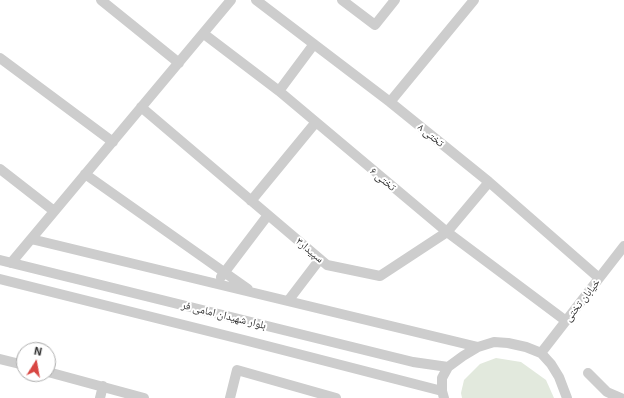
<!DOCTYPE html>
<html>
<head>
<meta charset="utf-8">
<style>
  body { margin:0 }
  #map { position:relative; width:624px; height:398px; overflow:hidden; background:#fff; font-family:"Exo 2",sans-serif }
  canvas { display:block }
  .north { position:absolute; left:16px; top:342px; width:40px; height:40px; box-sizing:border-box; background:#fff; border:1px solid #acacac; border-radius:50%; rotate:11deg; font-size:11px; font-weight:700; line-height:16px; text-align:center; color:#303030 }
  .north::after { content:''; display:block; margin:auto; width:14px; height:18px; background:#d84642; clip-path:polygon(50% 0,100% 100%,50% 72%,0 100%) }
</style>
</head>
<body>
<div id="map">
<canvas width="624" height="398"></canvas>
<div class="north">N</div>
</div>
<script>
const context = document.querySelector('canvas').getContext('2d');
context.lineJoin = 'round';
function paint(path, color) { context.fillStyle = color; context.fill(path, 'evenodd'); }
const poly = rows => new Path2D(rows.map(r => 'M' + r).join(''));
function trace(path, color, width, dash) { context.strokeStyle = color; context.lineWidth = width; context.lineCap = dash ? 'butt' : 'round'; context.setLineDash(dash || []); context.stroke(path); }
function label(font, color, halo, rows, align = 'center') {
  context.font = font + ' "Exo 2","Noto Naskh Arabic",sans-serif'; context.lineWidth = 4; context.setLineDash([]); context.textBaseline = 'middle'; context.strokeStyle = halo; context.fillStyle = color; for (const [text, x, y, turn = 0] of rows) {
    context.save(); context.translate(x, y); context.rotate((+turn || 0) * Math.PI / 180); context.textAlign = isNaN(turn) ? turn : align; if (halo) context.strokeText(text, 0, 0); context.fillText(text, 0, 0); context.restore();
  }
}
paint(poly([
  [496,358,521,362,546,380,554,398,462,398,461,393,464,380,480,364]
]), '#e2e9dd');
trace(poly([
  [101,0,179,63],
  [256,0,390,102,489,182,599,278],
  [342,0,375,25,395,0],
  [204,34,279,91,447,232,566,321],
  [0,58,113,142],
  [279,91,314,44],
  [390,102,474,0],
  [141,107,327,265,380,276,447,232,489,182],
  [0,169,54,211],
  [85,174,248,289],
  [251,201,316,122],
  [31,239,478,347],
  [0,260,413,362,448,367],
  [11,263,231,0],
  [221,277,268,215],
  [0,279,244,340,442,391],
  [288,301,320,259],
  [541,353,624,246],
  [0,359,24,365],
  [48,372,144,398],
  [588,373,607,392,621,398],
  [100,398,103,386],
  [230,398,237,370,336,398],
  [444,398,442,391,442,378,448,367,463,356,478,347,494,342,508,343,526,347,541,353,551,364,559,377,567,398]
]), '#cdcdcd', 10);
label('11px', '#303030', '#fff', [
  ["تختی ۸",431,135,39],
  ["تختی ۶",383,179,40],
  ["سپیدار۳",310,250,40],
  ["خیابان تختی",582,300,-52],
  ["بلوار شهیدان امامی فر",224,315,14]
]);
</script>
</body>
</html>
